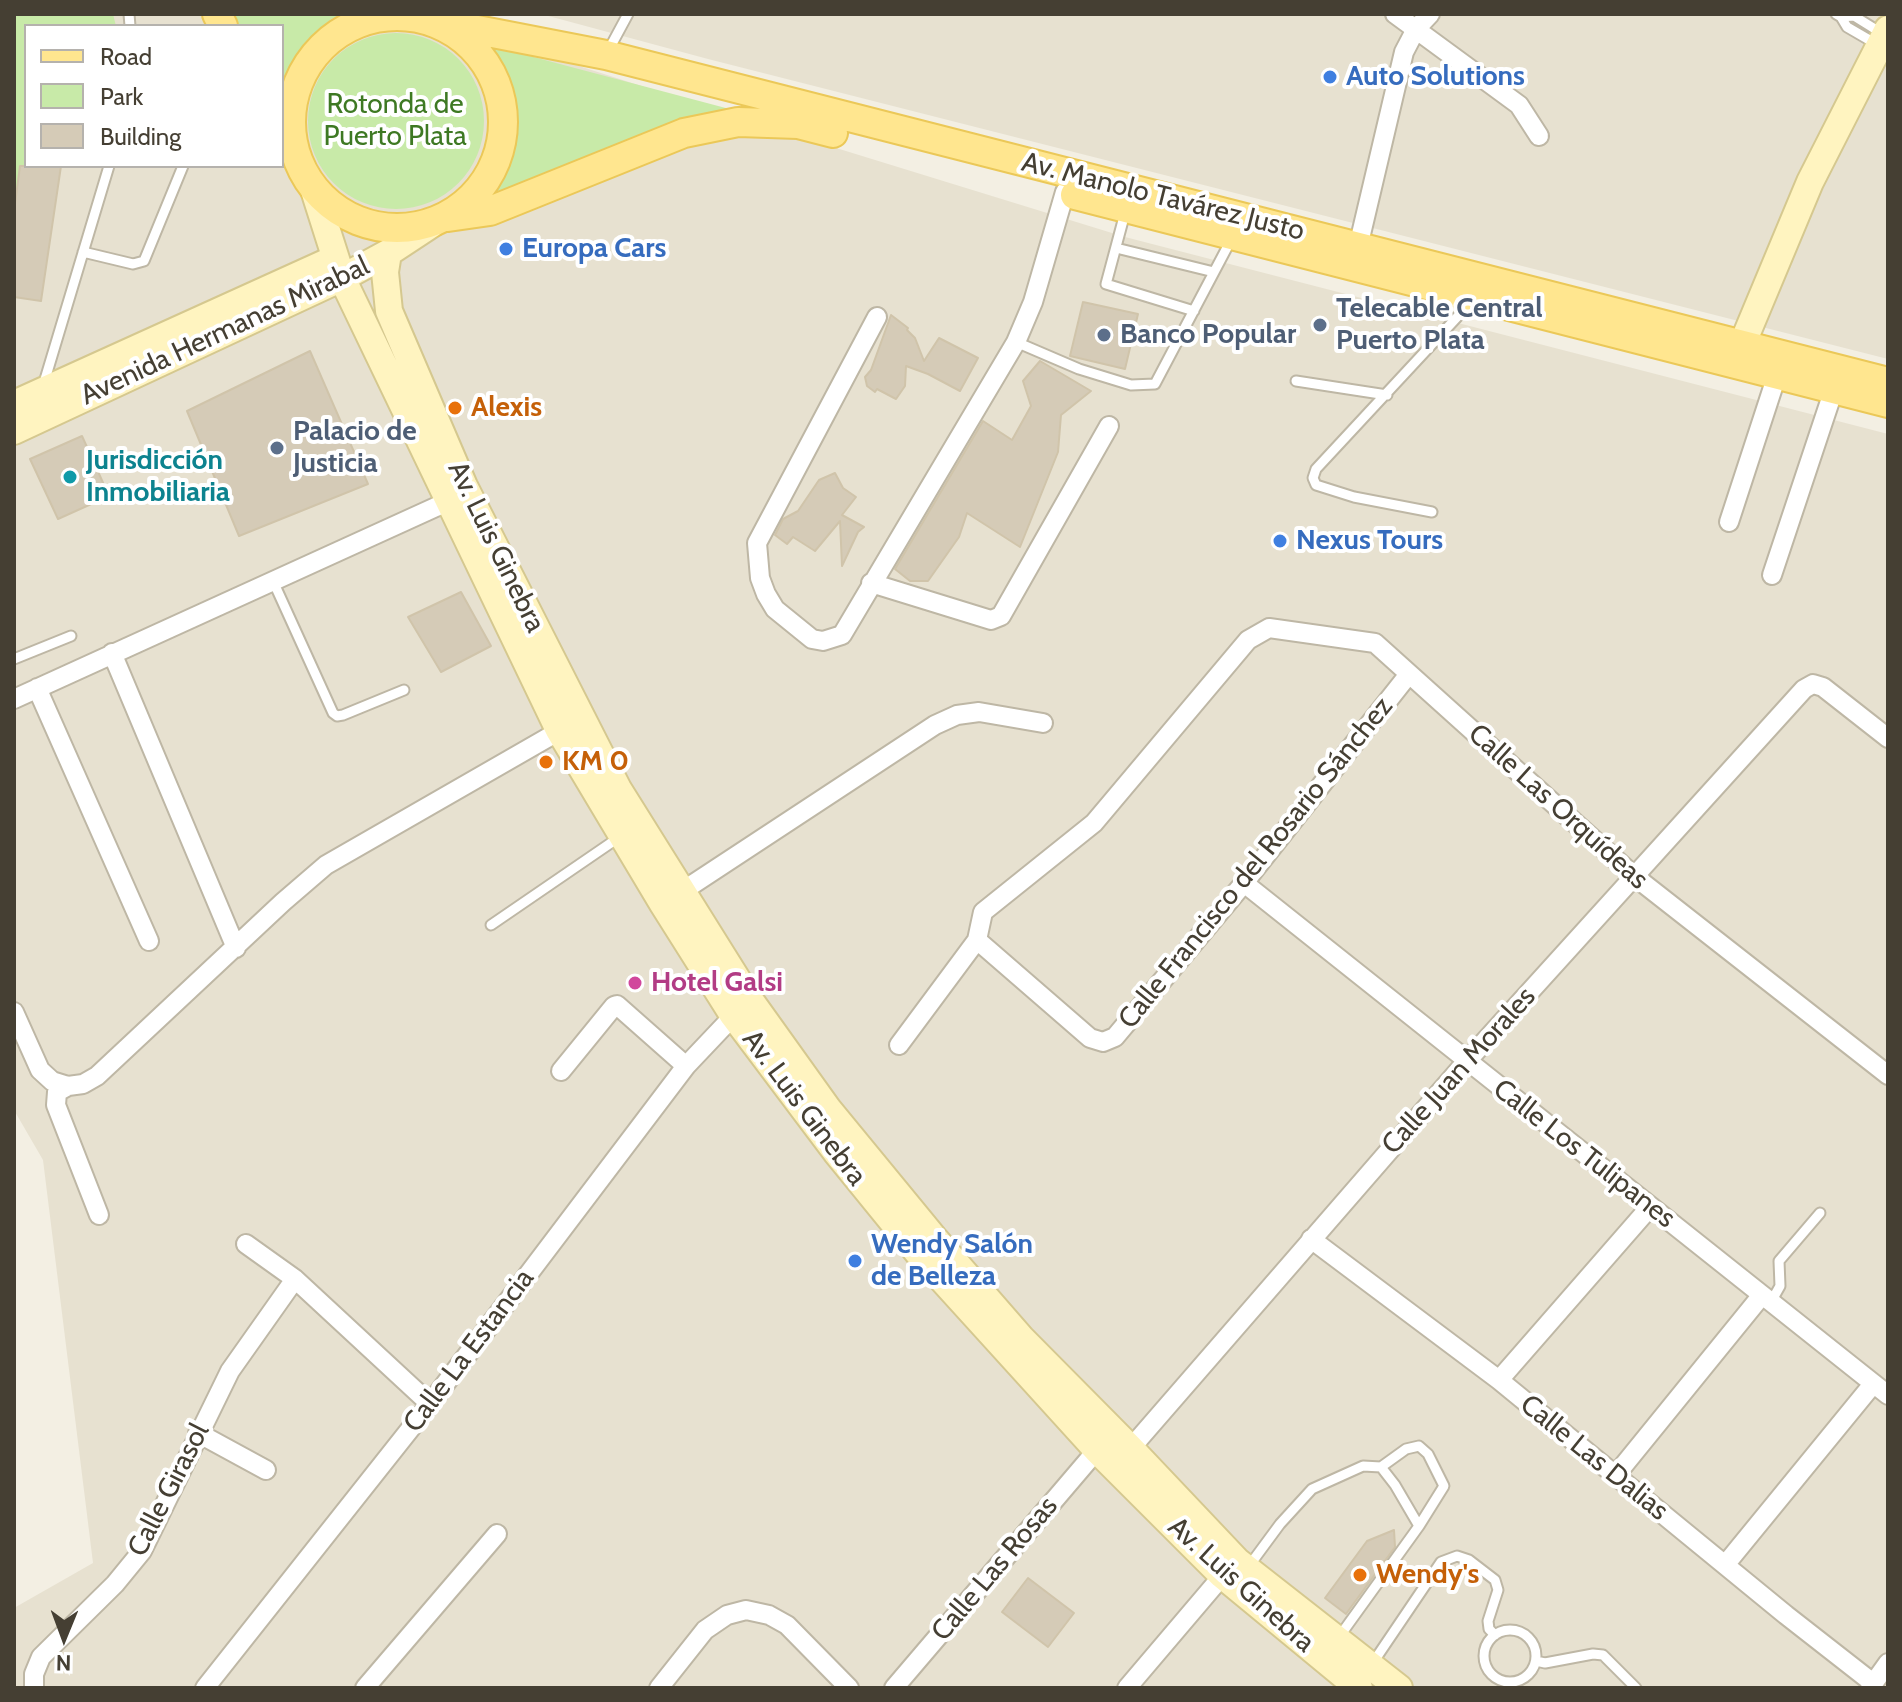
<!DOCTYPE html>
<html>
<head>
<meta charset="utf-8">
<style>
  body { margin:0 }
  #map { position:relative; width:1902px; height:1702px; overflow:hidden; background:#f3efe3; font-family:Cabin,sans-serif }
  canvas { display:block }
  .frame { position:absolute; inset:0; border:16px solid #453f33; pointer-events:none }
  .legend { position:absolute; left:24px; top:24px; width:260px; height:144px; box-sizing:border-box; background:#fff; border:2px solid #b5b2ad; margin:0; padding:10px 14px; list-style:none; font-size:24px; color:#453f33 }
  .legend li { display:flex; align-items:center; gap:16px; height:40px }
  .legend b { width:40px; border:2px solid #b5b2ad }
  .north { position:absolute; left:24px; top:1598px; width:80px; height:80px; -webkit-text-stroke:6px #fff; paint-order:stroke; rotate:181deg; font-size:22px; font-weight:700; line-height:32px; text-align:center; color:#453f33 }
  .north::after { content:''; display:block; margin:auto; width:28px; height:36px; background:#453f33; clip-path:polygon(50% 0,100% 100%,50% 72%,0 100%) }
</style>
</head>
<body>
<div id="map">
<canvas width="1902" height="1702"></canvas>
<div class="frame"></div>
<ul class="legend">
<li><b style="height:10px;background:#ffe68f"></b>Road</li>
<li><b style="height:22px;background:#c8eaa8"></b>Park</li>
<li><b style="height:22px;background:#d5cbb7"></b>Building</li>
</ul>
<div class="north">N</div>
</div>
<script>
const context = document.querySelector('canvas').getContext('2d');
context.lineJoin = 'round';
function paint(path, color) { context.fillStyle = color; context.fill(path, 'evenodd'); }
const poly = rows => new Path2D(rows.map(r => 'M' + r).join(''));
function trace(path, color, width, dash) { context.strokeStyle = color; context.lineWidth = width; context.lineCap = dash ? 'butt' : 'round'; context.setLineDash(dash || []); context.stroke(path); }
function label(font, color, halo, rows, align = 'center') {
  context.font = font + ' Cabin,sans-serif'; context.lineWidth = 8; context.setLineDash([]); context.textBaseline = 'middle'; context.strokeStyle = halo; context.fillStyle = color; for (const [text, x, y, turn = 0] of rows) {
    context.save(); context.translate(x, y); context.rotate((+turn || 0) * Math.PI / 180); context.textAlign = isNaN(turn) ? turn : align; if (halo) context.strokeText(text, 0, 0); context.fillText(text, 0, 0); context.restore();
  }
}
paint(poly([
  [14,14,417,14,794,135,1125,237,1888,434,1888,1688,14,1688,14,1608,93,1563,43,1160,14,1110],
  [26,26,282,26,282,166,26,166],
  [541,14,1888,14,1888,359,708,59]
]), '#e7e1d0');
paint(poly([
  [14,14,113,14,116,26,26,26,26,166,54,209,41,301,14,297],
  [228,14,342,14,331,19,308,39,288,70,282,96,282,26,235,26],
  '308 121a88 88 0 1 1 176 0a88 88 0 1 1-176 0Z',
  [492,46,737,111,489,201,512,160,516,120,509,85]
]), '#c8eaa8');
const building = poly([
  [20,166,61,166,41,301,14,297,14,211,20,166],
  [1083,302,1138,314,1125,369,1070,356,1083,302],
  [891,315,908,328,907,330,915,338,924,361,939,338,978,358,960,391,928,374,906,366,905,386,896,399,877,389,875,392,867,386,865,377,871,370,891,315],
  [310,351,368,484,239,536,187,411,310,351],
  [1040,361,1091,391,1061,415,1058,452,1020,547,967,513,959,537,928,581,910,581,895,569,983,421,1012,440,1031,406,1023,381,1040,361],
  [82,436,109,496,58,519,30,459,82,436],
  [835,473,843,488,856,497,842,515,864,527,858,532,842,566,840,521,815,551,793,537,787,544,775,535,783,519,798,511,819,480,835,473],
  [461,592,491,646,441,672,408,617,461,592],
  [1394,1530,1395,1547,1346,1614,1325,1598,1367,1541,1394,1530],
  [1028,1578,1074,1613,1048,1647,1002,1612,1028,1578]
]);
paint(building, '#d5cbb7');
trace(building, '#d0c4aa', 2);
const lane = poly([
  [129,14,130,26],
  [400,14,401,16],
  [1836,14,1841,17,1854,16,1883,34],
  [1841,17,1847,27,1878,45],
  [607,53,628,14],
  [1125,213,1106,284,1194,311],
  [1116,248,1214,272],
  [83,252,133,264,144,261,183,166],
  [1016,342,1079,369,1131,385,1155,384,1231,240],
  [1296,381,1387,395],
  [43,386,109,166],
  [1432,512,1354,497,1316,485,1313,478,1316,469,1473,300],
  [273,581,333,713,337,716,343,715,404,690],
  [14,659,71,636],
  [491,925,621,836],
  [1771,1302,1780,1286,1779,1261,1820,1213],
  [1381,1467,1406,1449,1419,1446,1428,1454,1444,1486,1419,1526],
  [1249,1566,1280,1524,1312,1489,1363,1466,1381,1467,1395,1485,1419,1526,1339,1637],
  '1484 1656a26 26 0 1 1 52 0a26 26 0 1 1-52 0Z',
  [1536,1661,1545,1663,1593,1654,1603,1655,1636,1688],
  [1372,1664,1441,1562,1457,1556,1469,1560,1495,1580,1498,1590,1488,1621,1489,1629,1495,1635]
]);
const street = poly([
  [1395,14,1519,105,1539,136],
  [1358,247,1404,52,1416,29,1430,14],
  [877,317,757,543,760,578,766,594,775,609,812,639,823,641,842,635,1016,342,1033,302,1065,192],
  [1729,522,1777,375],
  [1772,575,1834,389],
  [871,583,991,620,1001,616,1109,426],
  [112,653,236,948],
  [37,688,149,941],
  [14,699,449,501],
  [1244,883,1888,1395],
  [675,896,935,725,957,715,979,712,1043,723],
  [977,940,983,912,1094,823,1248,640,1269,628,1375,643,1634,876,1888,1075],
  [14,1012,40,1070,52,1081,68,1086],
  [899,1045,977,940,1090,1038,1103,1042,1115,1037,1244,883,1409,674],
  [561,1071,614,1006,617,1005,686,1066],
  [99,1215,56,1105,57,1092,68,1086,83,1084,97,1076,283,902,326,865,568,726],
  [1311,1239,1499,1380,1786,1615,1873,1683],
  [246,1244,295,1279,430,1404],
  [1499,1380,1650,1207],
  [198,1433,266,1470],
  [1124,1456,1467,1061,1804,689,1813,684,1823,687,1888,738],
  [1615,1476,1762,1295],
  [1725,1565,1873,1384],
  [34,1688,34,1674,41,1657,115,1584,142,1551,230,1371,295,1279],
  [205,1688,430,1404,686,1066,740,1009],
  [365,1688,497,1534],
  [659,1688,705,1630,727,1615,746,1610,769,1615,787,1625,849,1688],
  [894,1688,1097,1450],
  [1127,1688,1229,1568],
  [1870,1688,1888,1663]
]);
const secondary = poly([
  [314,190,342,278,559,730,663,904,733,1015,836,1152,919,1254,1097,1450,1222,1575,1359,1688],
  [388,253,385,272,389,311,464,486,618,789,750,1000,828,1109,934,1238,1022,1339,1130,1448,1237,1561,1399,1688],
  [1734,364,1810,182,1888,29],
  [14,404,334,259],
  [14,431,342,278,388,253,432,224]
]);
const primary = poly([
  [217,14,223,26],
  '291 122a106 106 0 1 1 212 0a106 106 0 1 1-212 0Z',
  [436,22,606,55,1888,382],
  [1075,195,1888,403],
  [448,217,490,211,684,133,738,122,798,124,833,133]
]);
trace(lane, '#beb7a5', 13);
trace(street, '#beb7a5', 22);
trace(secondary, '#d5c88f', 30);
trace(primary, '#ebc858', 32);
trace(lane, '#fff', 9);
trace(street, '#fff', 18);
trace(secondary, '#fff4c0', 26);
trace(primary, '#ffe68f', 28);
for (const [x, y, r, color] of [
  [1330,77,8,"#3f7fe0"],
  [506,249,8,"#3f7fe0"],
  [1320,325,8,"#5c6f8a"],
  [1104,335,8,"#5c6f8a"],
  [455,408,8,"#e8710a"],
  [277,448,8,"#5c6f8a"],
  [70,477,8,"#0f9aa8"],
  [1280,541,8,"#3f7fe0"],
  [546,762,8,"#e8710a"],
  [635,983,8,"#d1479c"],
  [855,1261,8,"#3f7fe0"],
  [1360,1575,8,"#e8710a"]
]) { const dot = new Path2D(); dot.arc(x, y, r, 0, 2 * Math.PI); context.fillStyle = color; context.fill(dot); trace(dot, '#fff', 3); }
label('bold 28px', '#366cbe', '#fff', [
  ["Auto Solutions",1346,77],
  ["Europa Cars",522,249],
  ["Nexus Tours",1296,541],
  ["Wendy Salón",871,1245],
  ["de Belleza",871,1277]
], 'left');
label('28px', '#3e7923', '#fff', [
  ["Rotonda de",395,105],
  ["Puerto Plata",395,137]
]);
label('28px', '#453f33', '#fff', [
  ["Av. Manolo Tavárez Justo",1163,197,14],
  ["Avenida Hermanas Mirabal",225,331,-25],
  ["Av. Luis Ginebra",496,547,64],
  ["Calle Las Orquídeas",1558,807,42],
  ["Calle Francisco del Rosario Sánchez",1256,863,-51],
  ["Calle Juan Morales",1459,1071,-48],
  ["Av. Luis Ginebra",804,1108,53],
  ["Calle Los Tulipanes",1584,1154,38],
  ["Calle La Estancia",469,1351,-53],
  ["Calle Las Dalias",1594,1458,39],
  ["Calle Girasol",169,1490,-63],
  ["Calle Las Rosas",995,1569,-50],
  ["Av. Luis Ginebra",1241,1585,42]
]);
label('bold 28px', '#4e5e75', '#fff', [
  ["Telecable Central",1336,309],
  ["Puerto Plata",1336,341],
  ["Banco Popular",1120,335],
  ["Palacio de",293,432],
  ["Justicia",293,464]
], 'left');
label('bold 28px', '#c56008', '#fff', [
  ["Alexis",471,408],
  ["KM 0",562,762],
  ["Wendy's",1376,1575]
], 'left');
label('bold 28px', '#0d838f', '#fff', [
  ["Jurisdicción",86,461],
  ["Inmobiliaria",86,493]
], 'left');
label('bold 28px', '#b23c85', '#fff', [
  ["Hotel Galsi",651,983]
], 'left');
</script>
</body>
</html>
